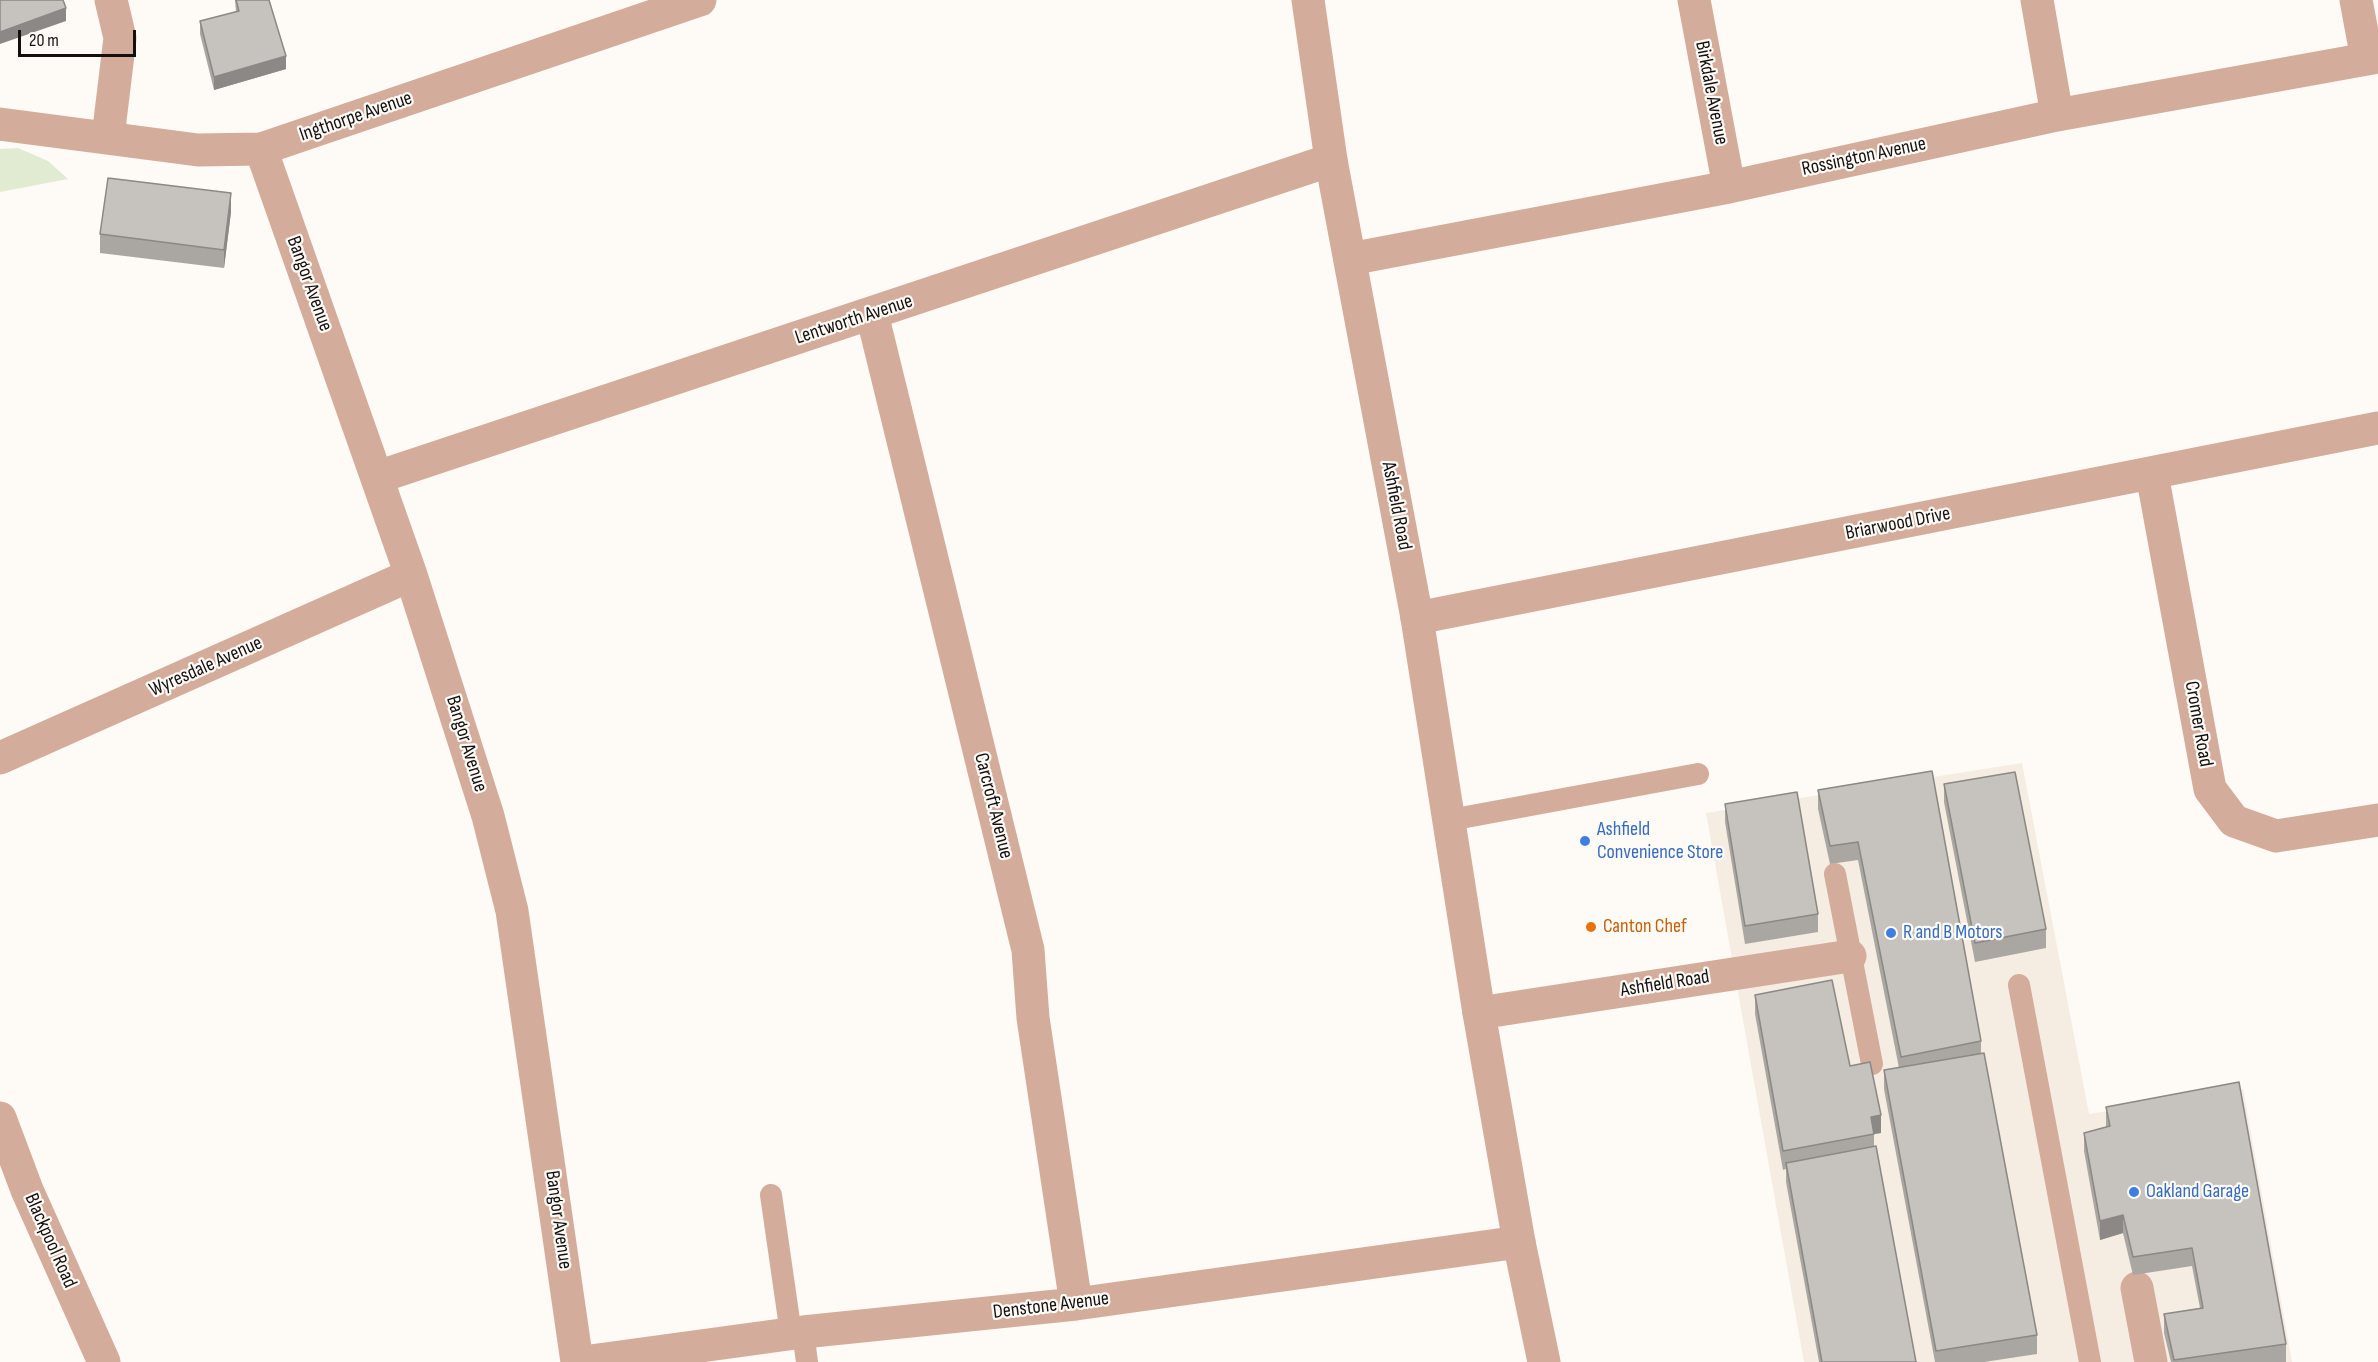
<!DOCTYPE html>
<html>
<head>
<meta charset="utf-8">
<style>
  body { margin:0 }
  #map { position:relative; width:2378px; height:1362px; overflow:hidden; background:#fefaf6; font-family:"Sofia Sans Condensed",sans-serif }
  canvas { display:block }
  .scale { position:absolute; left:18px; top:30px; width:118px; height:27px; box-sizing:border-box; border:3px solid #131110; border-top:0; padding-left:8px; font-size:18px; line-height:21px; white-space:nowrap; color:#131110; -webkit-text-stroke:4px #fefaf6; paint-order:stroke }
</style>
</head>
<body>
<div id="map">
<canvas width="2378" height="1362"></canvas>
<div class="scale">20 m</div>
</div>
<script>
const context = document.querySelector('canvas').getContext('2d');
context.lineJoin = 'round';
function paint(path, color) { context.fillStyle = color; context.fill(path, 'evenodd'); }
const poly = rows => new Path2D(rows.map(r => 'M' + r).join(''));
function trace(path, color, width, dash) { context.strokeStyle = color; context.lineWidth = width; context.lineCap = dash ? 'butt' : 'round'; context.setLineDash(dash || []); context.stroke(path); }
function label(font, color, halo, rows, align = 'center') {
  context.font = font + ' "Sofia Sans Condensed",sans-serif'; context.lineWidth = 4.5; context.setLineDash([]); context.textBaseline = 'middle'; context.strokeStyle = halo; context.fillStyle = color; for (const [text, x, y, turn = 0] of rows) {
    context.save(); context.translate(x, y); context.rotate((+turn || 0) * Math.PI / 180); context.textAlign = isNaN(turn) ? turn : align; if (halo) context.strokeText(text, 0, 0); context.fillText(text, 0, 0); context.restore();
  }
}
paint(poly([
  [2022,763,2089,1114,2243,1089,2292,1362,1804,1362,1706,813]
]), '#f5ece2');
paint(poly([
  [18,148,48,161,68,179,0,192,0,149]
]), '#e1ebd2');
trace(poly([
  [1450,820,1698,774],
  [1835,874,1872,1064],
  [2019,985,2090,1362],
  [771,1195,791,1334],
  [803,1332,807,1362]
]), '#d4ac9b', 22);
trace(poly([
  [1694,0,1729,187],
  [2037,0,2057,115],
  [2356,0,2367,59],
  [108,137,120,38,111,0],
  [261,149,411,575,488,816,512,911,577,1362],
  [1350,259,1729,187,2057,115,2378,57],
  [872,314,1028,950,1033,1018,1076,1304],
  [2152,474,2210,789,2234,821,2276,836,2378,820],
  [378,477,1331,160],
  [1417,618,2378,428],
  [0,758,411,575],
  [1479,1013,1850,956],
  [2137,1288,2151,1362],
  [583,1362,803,1332,1076,1304,1519,1242]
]), '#d4ac9b', 33);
trace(poly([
  [1308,0,1331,160,1417,618,1479,1013,1519,1242,1544,1362],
  [0,124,198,150,261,149,700,0],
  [0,1118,27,1190,104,1362]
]), '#d4ac9b', 33);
paint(poly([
  [235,0,269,0,286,69,214,90,200,34,200,21,236,12],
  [231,212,224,268,100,253,100,234],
  [1932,771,1981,1041,1981,1053,2037,1335,2037,1354,1984,1362,1935,1362,1884,1089,1884,1070,1899,1068,1858,860,1830,864,1818,809,1818,790],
  [1944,784,2046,929,2046,948,1975,962,1944,802],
  [1725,804,1818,914,1818,932,1745,944,1725,822],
  [1755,995,1850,1066,1881,1133,1874,1134,1874,1146,1916,1362,1819,1362,1786,1182,1786,1169,1783,1170,1755,1014],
  [2106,1107,2286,1344,2286,1362,2171,1362,2164,1333,2164,1314,2200,1308,2192,1266,2133,1275,2123,1233,2100,1240,2084,1151,2084,1133,2106,1127]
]), '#aaa7a3');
paint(poly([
  [66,8,66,21,0,44,0,32],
  [286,56,286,69,214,90,214,77],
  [231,193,231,212,224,268,224,250],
  [1881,1115,1881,1133,1874,1134,1871,1117],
  [2123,1215,2123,1233,2100,1240,2100,1221]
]), '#8b8885');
const building = poly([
  [0,0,63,0,66,8,0,32,0,0],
  [236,0,269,0,286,56,214,77,200,21,239,11,236,0],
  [108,178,231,193,224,250,100,234,108,178],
  [1932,771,1981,1041,1901,1057,1858,842,1830,846,1818,790,1932,771],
  [2015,772,2046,929,1975,943,1944,784,2015,772],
  [1797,792,1818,914,1745,926,1725,804,1797,792],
  [1832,980,1850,1066,1870,1062,1881,1115,1871,1117,1874,1134,1783,1151,1755,995,1832,980],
  [1984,1053,2037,1335,1936,1351,1884,1070,1984,1053],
  [2239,1082,2286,1344,2174,1360,2164,1314,2203,1308,2192,1248,2133,1257,2123,1215,2100,1221,2084,1133,2110,1126,2106,1107,2239,1082],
  [1876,1146,1916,1362,1822,1362,1786,1163,1876,1146]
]);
paint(building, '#c6c2be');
trace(building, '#8b8885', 1.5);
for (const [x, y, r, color] of [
  [1585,841,6,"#3f7fe0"],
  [1591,927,6,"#e8710a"],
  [1891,933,6,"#3f7fe0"],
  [2134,1192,6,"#3f7fe0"]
]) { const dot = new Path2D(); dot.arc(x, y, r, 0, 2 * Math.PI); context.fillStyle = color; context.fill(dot); trace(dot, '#fefaf6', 2); }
label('20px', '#131110', '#fefaf6', [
  ["Birkdale Avenue",1711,93,79],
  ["Ingthorpe Avenue",356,117,-19],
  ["Rossington Avenue",1864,157,-12],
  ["Bangor Avenue",309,284,70],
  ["Lentworth Avenue",854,320,-18],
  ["Ashfield Road",1396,506,79],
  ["Briarwood Drive",1898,524,-11],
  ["Wyresdale Avenue",206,667,-24],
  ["Cromer Road",2198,724,80],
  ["Bangor Avenue",466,744,73],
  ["Carcroft Avenue",993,806,76],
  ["Ashfield Road",1665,984,-9],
  ["Bangor Avenue",558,1220,82],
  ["Blackpool Road",50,1241,66],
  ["Denstone Avenue",1051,1306,-7]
]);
label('20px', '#366cbe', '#fefaf6', [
  ["Ashfield",1597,830],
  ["Convenience Store",1597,853],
  ["R and B Motors",1903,933],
  ["Oakland Garage",2146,1192]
], 'left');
label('20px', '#c56008', '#fefaf6', [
  ["Canton Chef",1603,927]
], 'left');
</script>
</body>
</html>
